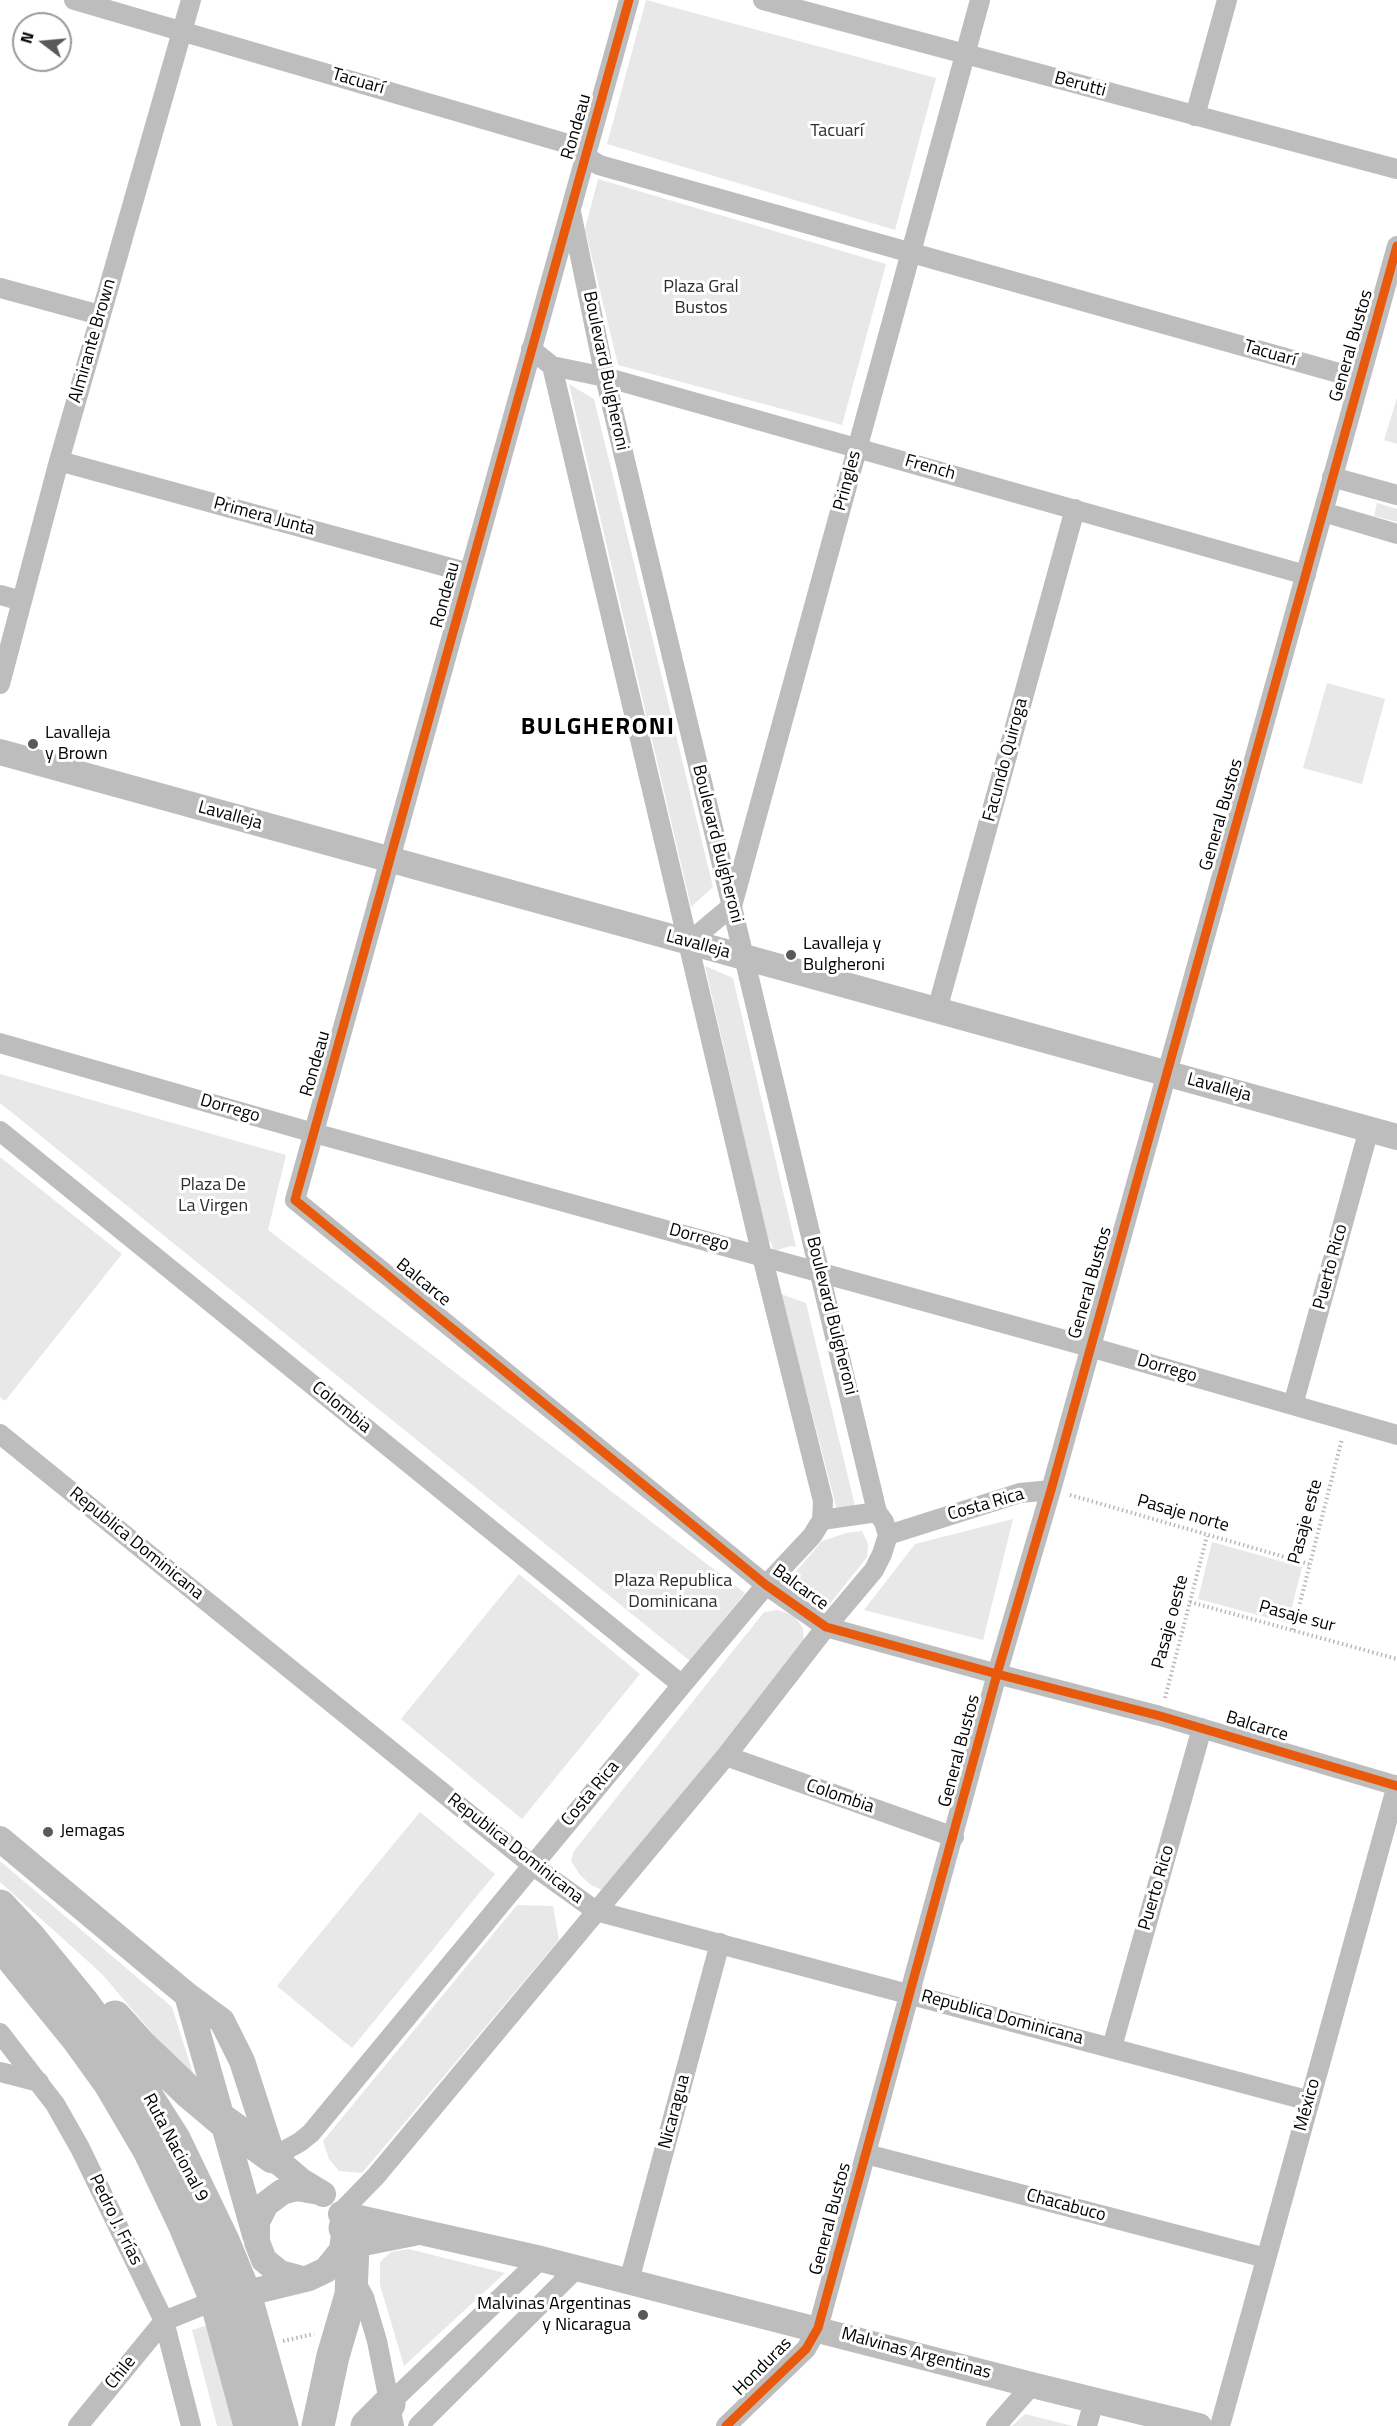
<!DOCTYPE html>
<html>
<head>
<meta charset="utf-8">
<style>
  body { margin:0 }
  #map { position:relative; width:1397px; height:2426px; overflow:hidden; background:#fff; font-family:"Titillium Web",sans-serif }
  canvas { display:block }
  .north { position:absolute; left:12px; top:12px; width:60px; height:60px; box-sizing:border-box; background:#fff; border:2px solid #999; border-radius:50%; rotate:286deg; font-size:16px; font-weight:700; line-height:24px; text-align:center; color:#000 }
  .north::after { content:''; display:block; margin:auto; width:21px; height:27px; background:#595959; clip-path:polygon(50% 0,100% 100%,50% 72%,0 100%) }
</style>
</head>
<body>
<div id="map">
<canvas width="1397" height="2426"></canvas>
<div class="north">N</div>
</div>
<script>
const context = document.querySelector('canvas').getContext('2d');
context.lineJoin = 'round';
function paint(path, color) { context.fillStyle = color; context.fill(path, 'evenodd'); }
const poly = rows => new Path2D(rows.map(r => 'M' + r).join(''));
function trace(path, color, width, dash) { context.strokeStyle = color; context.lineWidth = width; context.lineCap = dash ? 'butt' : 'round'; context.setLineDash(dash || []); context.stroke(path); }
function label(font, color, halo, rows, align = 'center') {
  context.font = font + ' "Titillium Web",sans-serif'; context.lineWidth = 6; context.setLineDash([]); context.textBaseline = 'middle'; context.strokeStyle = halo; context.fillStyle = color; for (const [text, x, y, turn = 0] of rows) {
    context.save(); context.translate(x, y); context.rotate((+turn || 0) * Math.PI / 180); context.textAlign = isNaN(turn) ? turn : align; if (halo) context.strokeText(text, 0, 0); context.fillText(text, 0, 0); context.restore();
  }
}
paint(poly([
  [646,0,936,78,895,230,607,144],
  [598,179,886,264,842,425,618,365,585,229],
  [569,384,594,399,713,887,691,907],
  [1397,398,1397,444,1384,440],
  [1377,503,1397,509,1397,522,1374,516],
  [1327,683,1385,699,1362,784,1303,768],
  [705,966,733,978,796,1247,791,1246,774,1251,771,1242,768,1241],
  [0,1074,286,1155,268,1230,745,1593,690,1661,0,1103],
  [0,1157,122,1254,5,1401,0,1397],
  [781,1294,806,1303,855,1506,837,1510],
  [1013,1519,983,1640,864,1610,915,1544],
  [862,1531,868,1544,867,1557,829,1605,818,1608,810,1603,796,1586,794,1574,822,1541,846,1533],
  [1212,1542,1302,1567,1288,1623,1198,1599],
  [519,1574,640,1674,522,1819,401,1719],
  [777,1610,793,1615,803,1628,804,1643,607,1892,591,1885,580,1875,571,1861,574,1851,764,1612],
  [420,1812,495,1874,352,2048,277,1986],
  [0,1861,172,2007,197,2086,102,1974,0,1882],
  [517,1905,553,1906,559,1940,362,2173,339,2171,329,2159,323,2141],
  [409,2249,505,2273,404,2366,380,2285,380,2262,391,2252],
  [212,2324,239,2426,217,2426,192,2330],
  [1025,2414,1073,2426,1012,2426]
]), '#e8e8e8');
trace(poly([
  [1070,1495,1309,1564],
  [1190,1602,1397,1659],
  [1293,1630,1342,1439],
  [1165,1698,1207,1536],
  [283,2341,314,2334]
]), '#b8b8b8', 4, [1.5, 3]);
trace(poly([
  [74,0,565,143,599,165,1360,379],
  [629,0,295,1200,766,1585,826,1627,997,1674,1160,1716,1397,1786],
  [763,0,1397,169],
  [1195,116,1227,0],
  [571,212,605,377,877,1512],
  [0,288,100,315],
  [531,349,552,366,762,1256,823,1501,822,1520],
  [552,366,605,377,1306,575],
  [59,461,469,573],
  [1332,477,1397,495],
  [1323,512,1397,534],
  [0,595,22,601],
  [0,684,59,461,191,0],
  [688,943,732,906,980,0],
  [937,1010,1075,509],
  [0,1043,314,1133,1090,1347,1397,1435],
  [0,1131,682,1685],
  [1293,1405,1369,1129],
  [0,1434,532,1865,596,1911,1310,2101],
  [888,1535,1020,1493,1051,1490],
  [726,1756,954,1837],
  [0,2033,55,2104,80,2148,164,2321,191,2426],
  [1112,2047,1202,1728],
  [0,2072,39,2082],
  [866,2154,1266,2258],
  [273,2157,300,2142,311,2133,682,1685,766,1585,812,1536,822,1520,877,1512,884,1522,888,1535,882,1554,874,1570,826,1627,726,1756,376,2176,341,2212],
  [354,2279,364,2297,377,2341,394,2426],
  [629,2281,720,1943],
  [389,2404,541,2259],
  [78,2426,164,2321,216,2300],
  [418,2426,577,2268],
  [726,2426,806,2349,818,2328,997,1674,1051,1490,1397,246],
  [996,2426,1032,2385],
  [1087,2426,1094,2401],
  [1220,2426,1397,1785]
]), '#bdbdbd', 20);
trace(poly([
  [0,752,1397,1137],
  [0,1839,187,1995,222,2021,242,2061,273,2157,300,2180,323,2194],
  [187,1995,255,2235],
  [341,2214,541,2259,1032,2385,1199,2426],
  [342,2250,353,2245,414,2233],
  [299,2278,280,2273,264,2260,257,2242,257,2222,266,2204,282,2192,297,2188,319,2192],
  [227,2298,309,2278,326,2270,342,2250,345,2227]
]), '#bdbdbd', 26);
trace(poly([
  [0,1906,29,1937,83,2003,120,2054,174,2139,224,2243,245,2294,282,2426],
  [0,1943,78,2039,109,2082,149,2150,185,2226,216,2300,250,2426],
  [115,2017,142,2047,191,2094,223,2121,273,2157],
  [318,2426,333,2356,351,2295,353,2245,345,2228],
  [367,2426,389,2404]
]), '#bdbdbd', 33);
trace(poly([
  [629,0,295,1200,766,1585,826,1627,997,1674,1160,1716,1397,1786],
  [726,2426,806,2349,818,2328,997,1674,1051,1490,1397,246]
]), '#e8590c', 9);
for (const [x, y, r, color] of [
  [33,744,6,"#595959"],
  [791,955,6,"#595959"],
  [48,1832,6,"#595959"],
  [643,2315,6,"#595959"]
]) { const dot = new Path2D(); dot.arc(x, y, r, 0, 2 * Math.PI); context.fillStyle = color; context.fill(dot); trace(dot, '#fff', 2); }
label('18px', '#000', '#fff', [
  ["Tacuarí",358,82,16],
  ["Berutti",1080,85,15],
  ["Rondeau",577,127,-74],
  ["Almirante Brown",93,341,-74],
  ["General Bustos",1352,346,-74],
  ["Tacuarí",1270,354,16],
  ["Boulevard Bulgheroni",605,371,78],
  ["French",930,468,16],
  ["Pringles",848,481,-75],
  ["Primera Junta",264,517,15],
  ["Rondeau",446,595,-75],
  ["Facundo Quiroga",1006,760,-75],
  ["General Bustos",1222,815,-74],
  ["Lavalleja",230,816,15],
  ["Boulevard Bulgheroni",717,844,76],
  ["Lavalleja",698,945,15],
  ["Rondeau",316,1064,-74],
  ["Lavalleja",1219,1088,15],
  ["Dorrego",230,1109,16],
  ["Dorrego",699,1238,15],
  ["Puerto Rico",1331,1267,-75],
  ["Balcarce",423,1283,39],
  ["General Bustos",1091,1283,-74],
  ["Boulevard Bulgheroni",831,1316,76],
  ["Dorrego",1167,1369,16],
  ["Colombia",341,1408,39],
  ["Costa Rica",986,1505,-16],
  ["Pasaje norte",1183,1514,16],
  ["Pasaje este",1306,1522,-75],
  ["Republica Dominicana",136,1544,39],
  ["Balcarce",800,1588,36],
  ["Pasaje sur",1297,1617,15],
  ["Pasaje oeste",1171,1622,-75],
  ["Balcarce",1257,1727,17],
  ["General Bustos",960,1751,-75],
  ["Costa Rica",591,1794,-50],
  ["Colombia",840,1797,19],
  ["Republica Dominicana",515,1849,38],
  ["Puerto Rico",1157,1888,-74],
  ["Republica Dominicana",1002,2018,15],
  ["México",1308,2105,-75],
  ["Nicaragua",675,2112,-75],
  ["Ruta Nacional 9",175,2148,62],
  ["Chacabuco",1066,2206,15],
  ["General Bustos",831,2219,-75],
  ["Pedro J. Frías",115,2220,64],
  ["Malvinas Argentinas",916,2354,15],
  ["Honduras",763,2367,-45],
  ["Chile",121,2373,-51]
]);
label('18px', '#2d2d2d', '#fff', [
  ["Tacuarí",837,132],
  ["Plaza Gral",701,288],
  ["Bustos",701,309],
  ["Plaza De",213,1186],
  ["La Virgen",213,1207],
  ["Plaza Republica",673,1582],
  ["Dominicana",673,1603]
]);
label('18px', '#000', '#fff', [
  ["Lavalleja",45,734],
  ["y Brown",45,755],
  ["Lavalleja y",803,945],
  ["Bulgheroni",803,966],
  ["Jemagas",60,1832],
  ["Malvinas Argentinas",631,2305,"right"],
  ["y Nicaragua",631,2326,"right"]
], 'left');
context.letterSpacing = '1.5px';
label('bold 24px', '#000', '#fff', [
  ["BULGHERONI",598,728]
]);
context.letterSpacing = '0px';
</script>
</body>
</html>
